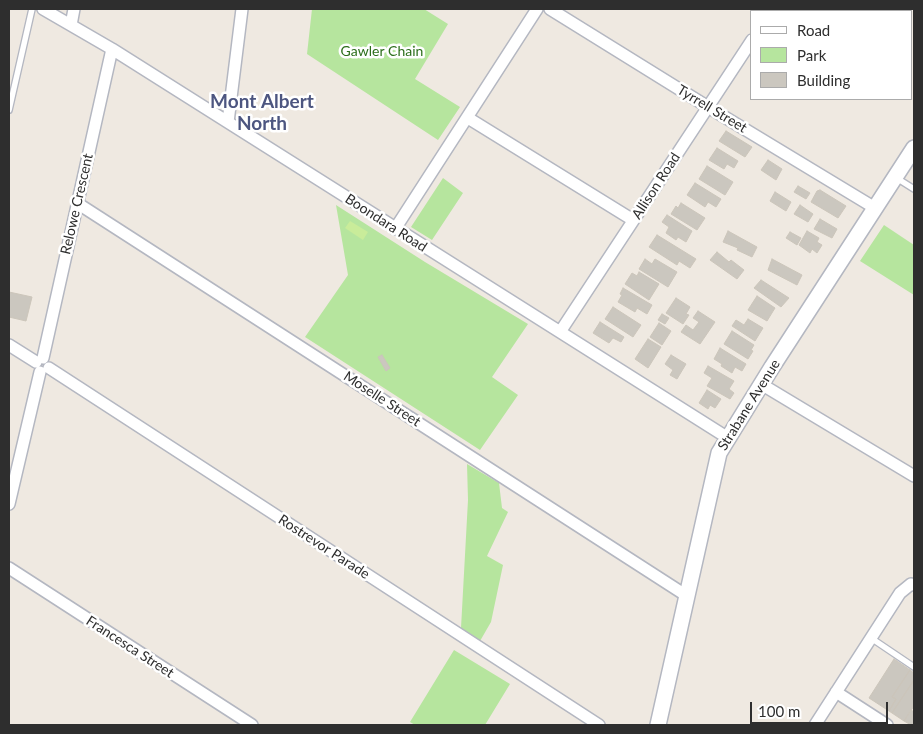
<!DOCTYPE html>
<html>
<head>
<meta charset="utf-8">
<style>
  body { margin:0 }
  #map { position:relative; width:923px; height:734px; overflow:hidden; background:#efe9e1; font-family:Lato,sans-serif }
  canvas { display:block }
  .frame { position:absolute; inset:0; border:10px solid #2e2e2e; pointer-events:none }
  .legend { position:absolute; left:750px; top:10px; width:162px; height:90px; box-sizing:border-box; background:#fff; border:1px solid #ababab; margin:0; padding:6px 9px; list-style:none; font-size:15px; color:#2e2e2e }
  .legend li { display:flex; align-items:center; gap:10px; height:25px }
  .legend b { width:25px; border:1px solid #ababab }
  .scale { position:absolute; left:750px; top:702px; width:138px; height:22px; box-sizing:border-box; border:2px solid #2e2e2e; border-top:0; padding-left:6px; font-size:15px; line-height:18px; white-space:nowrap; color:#2e2e2e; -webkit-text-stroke:4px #fff; paint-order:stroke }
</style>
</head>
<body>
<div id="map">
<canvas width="923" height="734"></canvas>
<div class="frame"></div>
<ul class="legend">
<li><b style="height:6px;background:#fff"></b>Road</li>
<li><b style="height:14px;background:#b6e59e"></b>Park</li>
<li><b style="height:14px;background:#cbc7bf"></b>Building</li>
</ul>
<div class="scale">100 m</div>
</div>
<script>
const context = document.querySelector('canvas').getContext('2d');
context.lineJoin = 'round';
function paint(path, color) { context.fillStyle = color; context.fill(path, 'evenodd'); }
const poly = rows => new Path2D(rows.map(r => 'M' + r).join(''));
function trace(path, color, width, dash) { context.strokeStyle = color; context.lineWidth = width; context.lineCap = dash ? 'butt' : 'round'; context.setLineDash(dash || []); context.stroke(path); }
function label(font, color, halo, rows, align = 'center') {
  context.font = font + ' Lato,sans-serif'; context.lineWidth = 5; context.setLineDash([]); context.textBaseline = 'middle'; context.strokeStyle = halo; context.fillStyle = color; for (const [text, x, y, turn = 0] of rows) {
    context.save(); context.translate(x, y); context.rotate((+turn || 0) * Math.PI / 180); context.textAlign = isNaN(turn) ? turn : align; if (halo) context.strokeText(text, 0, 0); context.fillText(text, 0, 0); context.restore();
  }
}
paint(poly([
  [312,9,424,9,448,24,415,79,460,107,438,140,307,54],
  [443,178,463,193,432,240,411,227],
  [336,205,425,262,528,324,492,377,518,395,480,450,305,337,348,275],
  [884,225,914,245,914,295,860,261],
  [467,464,499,483,502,508,508,512,487,556,503,565,491,622,480,641,461,628,468,500],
  [454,650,510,684,485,725,415,725,410,722]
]), '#b6e59e');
paint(poly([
  [350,221,368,232,363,240,345,228]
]), '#c9ec9a');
const building = poly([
  [726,131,752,147,745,157,719,141,726,131],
  [717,148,738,161,734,168,727,164,724,169,709,160,717,148],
  [768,160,782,169,776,180,761,170,768,160],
  [707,166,733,182,725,195,699,179,707,166],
  [695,183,721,199,716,207,708,202,705,207,687,195,695,183],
  [798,186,810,193,806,199,794,192,798,186],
  [820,190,846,206,838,218,811,202,817,191,820,190],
  [775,192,791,202,786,211,770,201,775,192],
  [681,203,705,218,697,230,671,214,676,206,678,208,681,203],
  [800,205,813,214,808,222,794,214,800,205],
  [667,215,692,231,686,242,678,237,676,240,666,233,669,227,662,222,667,215],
  [820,219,837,229,832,238,814,229,820,219],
  [728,231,757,247,752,257,737,250,738,248,723,242,728,231],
  [807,231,819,238,817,242,822,245,817,253,812,249,810,253,799,245,807,231],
  [790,232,801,238,797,245,786,238,790,232],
  [657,235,696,259,690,268,679,261,677,265,649,247,657,235],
  [717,252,729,262,731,260,744,270,737,279,710,260,717,252],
  [645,259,652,264,655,259,677,272,668,287,639,269,645,259],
  [772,259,802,275,797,285,768,270,772,259],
  [639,272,659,284,649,300,625,284,632,273,637,276,639,272],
  [761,280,789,298,781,307,754,288,761,280],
  [623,288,652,305,647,314,637,308,635,312,618,302,622,295,620,294,623,288],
  [9,292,32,297,26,321,9,317,9,292],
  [757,296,775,308,767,321,748,310,757,296],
  [676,298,690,307,686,314,689,315,683,324,666,313,676,298],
  [613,307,641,325,633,337,605,319,613,307],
  [698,311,715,322,700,344,681,332,686,325,693,330,699,322,693,318,698,311],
  [662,314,669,318,665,324,658,320,662,314],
  [748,319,763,328,755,341,732,326,736,320,744,325,748,319],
  [600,322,624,337,621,342,613,338,609,343,593,333,600,322],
  [659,323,671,331,662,345,650,337,659,323],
  [732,331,754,345,751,350,753,351,748,359,724,344,732,331],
  [648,339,661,347,648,368,635,359,648,339],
  [720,348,746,364,742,371,735,367,732,373,721,366,722,364,714,359,720,348],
  [382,355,390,368,386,371,378,357,382,355],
  [671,355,686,364,677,379,670,375,673,370,665,364,671,355],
  [708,366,734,381,729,389,734,393,730,399,707,386,712,378,704,373,708,366],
  [707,390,721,399,715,408,710,405,708,409,699,403,707,390],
  [894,659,910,670,892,697,896,699,889,711,869,698,894,659],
  [910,670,914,673,914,680,892,713,889,711,896,699,892,697,910,670],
  [914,680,914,706,904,721,892,713,914,680],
  [911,710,914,712,914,725,911,725,904,721,911,710]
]);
paint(building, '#cbc7bf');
trace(building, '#cbc5ba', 1);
const lane = poly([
  [9,110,32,9],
  [895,177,914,189],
  [871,638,914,667]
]);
const street = poly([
  [43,9,112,49,728,438],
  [550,9,708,107,875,208],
  [773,9,777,11],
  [71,25,74,9],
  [468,118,633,220],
  [228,122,242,9],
  [77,203,687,596],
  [395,229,537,9],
  [560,332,752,40],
  [9,345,36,362],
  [43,358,112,49],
  [49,368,599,725],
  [761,384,914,476],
  [9,504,40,372],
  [9,568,252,725],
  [836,692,887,725],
  [815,725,900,593,911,584,914,585]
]);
const secondary = poly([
  [658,725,719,453,772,367,914,148]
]);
trace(lane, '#b4b7c1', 8);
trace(street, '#b4b7c1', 14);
trace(secondary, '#b4b7c1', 18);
trace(lane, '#fff', 5.5);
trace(street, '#fff', 11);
trace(secondary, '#fff', 15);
label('14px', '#2c6e1b', '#fff', [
  ["Gawler Chain",382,51]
]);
label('14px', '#2e2e2e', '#fff', [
  ["Tyrrell Street",712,109,31],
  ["Allison Road",656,186,-57],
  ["Relowe Crescent",77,204,-77],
  ["Boondara Road",386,223,33],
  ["Moselle Street",382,399,33],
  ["Strabane Avenue",749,405,-58],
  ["Rostrevor Parade",324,547,33],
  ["Francesca Street",130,647,33]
]);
label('bold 19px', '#4d5680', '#fff', [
  ["Mont Albert",262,102],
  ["North",262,124]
]);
</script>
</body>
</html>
